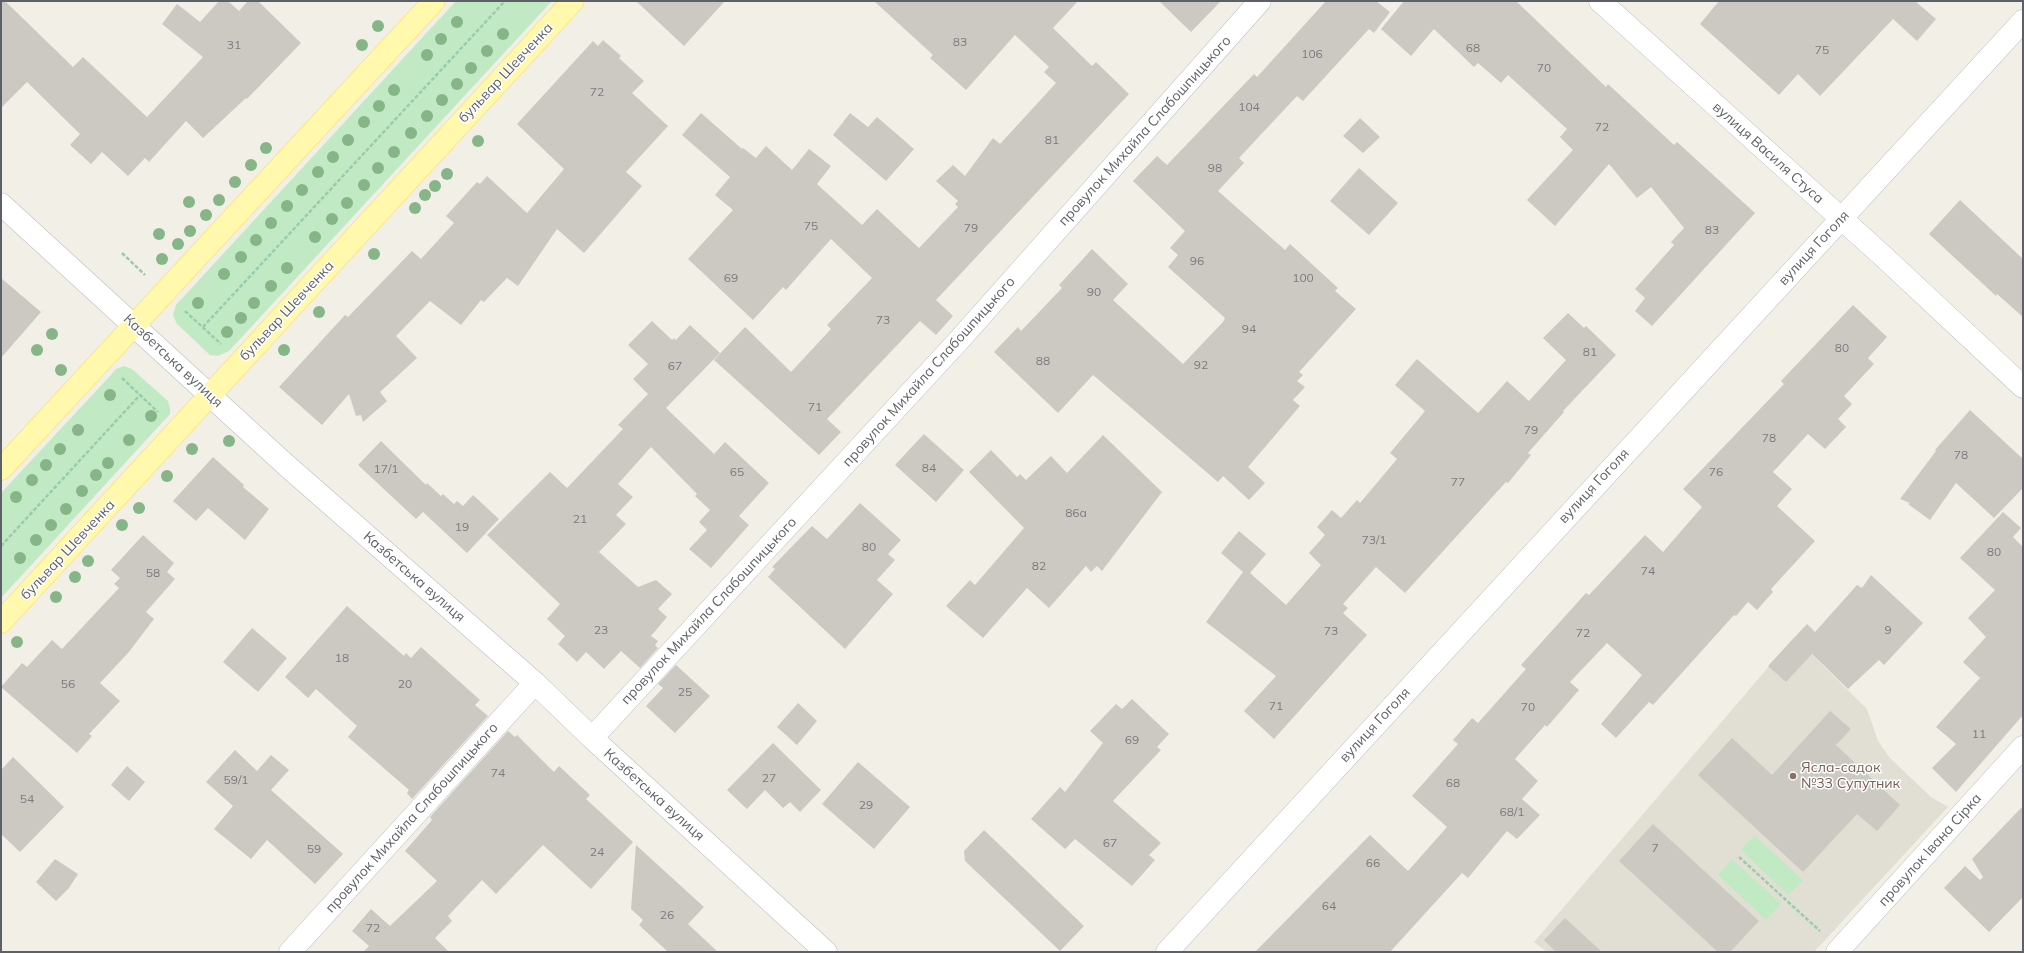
<!DOCTYPE html>
<html>
<head>
<meta charset="utf-8">
<style>
  body { margin:0 }
  #map { position:relative; width:2024px; height:953px; overflow:hidden; background:#f1efe6; font-family:Mulish,sans-serif }
  canvas { display:block }
  .frame { position:absolute; inset:0; border:2px solid #5d6167; pointer-events:none }
</style>
</head>
<body>
<div id="map">
<canvas width="2024" height="953"></canvas>
<div class="frame"></div>
</div>
<script>
const context = document.querySelector('canvas').getContext('2d');
context.lineJoin = 'round';
function paint(path, color) { context.fillStyle = color; context.fill(path, 'evenodd'); }
const poly = rows => new Path2D(rows.map(r => 'M' + r).join(''));
function trace(path, color, width, dash) { context.strokeStyle = color; context.lineWidth = width; context.lineCap = dash ? 'butt' : 'round'; context.setLineDash(dash || []); context.stroke(path); }
function label(font, color, halo, rows, align = 'center') {
  context.font = font + ' Mulish,sans-serif'; context.lineWidth = 3; context.setLineDash([]); context.textBaseline = 'middle'; context.strokeStyle = halo; context.fillStyle = color; for (const [text, x, y, turn = 0] of rows) {
    context.save(); context.translate(x, y); context.rotate((+turn || 0) * Math.PI / 180); context.textAlign = isNaN(turn) ? turn : align; if (halo) context.strokeText(text, 0, 0); context.fillText(text, 0, 0); context.restore();
  }
}
paint(poly([
  [1794,637,1867,709,1878,741,1890,758,1931,797,1948,807,1814,952,1547,952,1534,942]
]), '#e1dfd4');
paint(poly([
  [456,1,552,1,229,351,218,356,210,355,177,324,173,315,176,305],
  [124,366,132,369,168,401,170,408,170,414,1,598,1,493,110,376,116,369],
  [1754,835,1803,880,1788,895,1741,850],
  [1732,859,1781,904,1766,920,1718,875]
]), '#c1eac4');
paint(poly([
  [1,1,5,1,73,67,83,57,147,117,203,57,162,24,177,4,200,22,219,1,228,1,239,11,248,1,258,1,301,43,247,99,246,98,203,138,186,121,149,162,145,158,128,176,102,152,91,164,70,145,80,134,27,82,1,108],
  [636,1,725,1,684,46],
  [874,1,1078,1,1053,28,1092,66,1096,62,1129,94,936,300,953,316,936,335,920,321,827,419,841,432,819,455,714,360,745,327,791,372,831,329,827,325,872,278,831,239,786,290,783,287,753,320,688,259,733,210,715,195,730,177,682,135,701,113,742,149,743,148,756,158,766,146,792,170,809,149,831,166,817,184,862,225,877,209,919,248,958,207,955,204,958,201,936,181,953,165,965,176,993,138,1000,144,1056,83,1044,72,1049,67,1015,35,966,90,930,58,933,55],
  [1159,1,1221,1,1191,32],
  [1326,1,1376,1,1390,12,1374,33,1369,29,1303,101,1297,96,1239,158,1244,163,1218,191,1285,250,1290,244,1338,288,1335,291,1356,309,1299,372,1303,375,1297,381,1305,387,1293,400,1300,406,1248,467,1265,483,1249,500,1223,476,1218,482,1093,375,1058,413,994,352,1018,327,1021,331,1062,288,1059,285,1092,249,1128,284,1113,300,1183,364,1223,322,1225,318,1168,267,1178,255,1170,248,1185,231,1133,181,1157,156,1167,165,1254,74,1257,77],
  [1404,1,1516,1,1606,87,1608,84,1674,145,1677,142,1755,213,1652,326,1635,311,1645,298,1635,289,1674,245,1671,242,1684,228,1651,187,1637,198,1609,164,1555,226,1527,200,1573,150,1560,137,1567,129,1508,75,1501,83,1478,63,1474,67,1434,29,1411,56,1381,29],
  [1719,1,1915,1,1936,19,1917,41,1893,19,1820,96,1798,74,1779,95,1700,24],
  [603,40,621,56,619,58,644,81,632,93,668,126,626,172,642,186,584,253,557,229,518,286,507,278,484,302,481,300,461,325,430,301,396,336,417,358,380,392,387,401,363,422,361,415,356,416,349,394,322,425,279,387,345,315,348,317,412,251,421,259,454,223,446,216,477,182,480,184,487,176,527,213,564,169,517,124,593,41,598,46],
  [850,113,868,127,877,117,914,149,886,181,833,135],
  [1360,118,1380,137,1363,153,1343,136],
  [1359,168,1398,203,1369,235,1330,201],
  [1960,200,2023,259,2023,317,1997,294,1996,296,1929,234],
  [1,278,41,312,1,358],
  [1853,305,1887,337,1868,358,1874,364,1844,396,1852,404,1838,419,1846,427,1825,449,1808,434,1773,472,1792,489,1777,506,1815,541,1771,589,1773,592,1757,610,1748,602,1736,616,1734,615,1653,705,1649,702,1616,738,1601,724,1642,675,1607,643,1570,682,1579,690,1547,727,1545,725,1515,759,1538,781,1522,799,1540,815,1517,839,1507,831,1468,878,1462,873,1390,952,1255,952,1370,835,1408,871,1447,827,1412,796,1458,744,1453,740,1472,718,1478,723,1526,669,1521,665,1586,593,1589,595,1645,535,1663,552,1702,507,1683,489,1784,384,1781,381],
  [1568,313,1584,328,1586,326,1616,355,1563,411,1564,412,1528,453,1531,455,1508,483,1506,482,1405,593,1376,567,1343,604,1348,608,1343,613,1367,635,1274,739,1244,711,1276,676,1206,622,1243,572,1221,553,1239,531,1266,554,1250,573,1286,605,1321,565,1309,553,1325,535,1317,527,1332,510,1341,518,1357,500,1360,503,1397,459,1390,453,1425,411,1395,385,1417,359,1478,413,1507,381,1529,401,1566,360,1543,338],
  [652,321,672,340,674,338,676,340,690,325,720,353,666,408,714,454,725,442,769,483,739,516,749,525,711,568,689,549,707,530,699,522,710,510,695,496,697,494,651,447,618,484,633,497,616,515,626,524,599,552,638,587,656,580,672,594,658,609,667,617,651,636,658,641,655,645,658,648,640,668,621,651,604,669,586,652,577,662,558,644,565,636,547,619,560,604,487,535,550,472,567,488,623,429,618,425,648,394,633,379,648,364,628,345],
  [1970,410,2023,459,2023,488,1994,518,1956,483,1930,520,1908,504,1910,503,1900,499,1936,451,1935,450],
  [924,434,964,470,936,502,895,465],
  [1103,435,1162,492,1102,571,1097,566,1091,572,1086,566,1049,608,1027,588,983,638,946,606,970,580,975,585,1024,528,969,472,991,450,1017,477,1020,474,1026,480,1051,456,1067,473],
  [381,441,426,485,427,483,441,496,443,494,454,504,457,501,463,506,473,495,499,519,467,553,423,512,416,519,358,465],
  [213,457,244,485,243,487,269,509,245,540,208,508,196,521,173,501],
  [860,503,901,540,888,554,895,560,877,580,893,594,845,649,768,577,775,569,772,567,812,526,827,539],
  [2003,512,2021,528,2013,537,2023,547,2023,715,1956,792,1932,768,1956,744,1936,727,1980,678,1963,662,1986,637,1968,618,1995,590,1960,558],
  [143,535,174,563,167,572,175,579,146,612,154,619,128,653,100,683,120,701,89,734,92,736,77,753,1,687,22,663,27,667,52,640,62,649,119,588,114,584,120,578,111,570],
  [1871,575,1923,623,1884,665,1879,660,1848,689,1812,654,1786,682,1768,666,1807,624,1815,632,1857,585,1862,588],
  [347,606,404,656,406,653,411,658,421,647,480,700,475,705,488,716,412,799,407,793,409,790,348,737,357,726,316,689,308,698,285,677],
  [252,628,287,658,258,692,223,662],
  [676,665,710,696,675,733,646,706,663,688,658,684],
  [1132,699,1169,734,1157,747,1161,750,1113,801,1161,843,1149,855,1155,860,1132,886,1075,839,1065,849,1031,819,1060,787,1065,792,1103,743,1090,731,1116,704,1122,709],
  [798,703,817,721,797,745,777,727],
  [1830,711,1851,729,1836,745,1900,805,1877,831,1857,814,1803,872,1698,775,1732,738,1772,775],
  [508,731,515,737,517,735,554,772,559,766,590,795,586,799,633,842,591,889,543,845,496,894,482,880,448,916,452,921,435,938,449,952,363,952,369,946,352,931,371,909,390,926,437,881,405,851,432,820,430,817],
  [773,743,821,790,800,812,790,802,783,808,765,790,747,809,727,790],
  [235,750,257,771,271,755,289,770,271,790,343,854,315,884,267,840,251,859,214,829,233,806,206,782],
  [13,757,64,807,20,852,1,834,1,770],
  [858,762,910,807,874,849,822,804],
  [127,766,145,782,129,801,111,785],
  [2023,806,2023,897,1989,932,1944,888,1965,866,1980,880,1983,877,1972,859],
  [1653,824,1759,921,1730,952,1718,952,1619,861],
  [984,830,1084,926,1060,951,965,861,964,851],
  [636,845,704,907,688,924,718,952,668,952,639,925,643,920,631,909],
  [55,859,78,874,69,888,56,901,36,882],
  [1565,918,1602,952,1556,952,1544,940]
]), '#ccc9c3');
const minor = poly([
  [1600,1,1884,257,2023,387],
  [1,204,286,465,535,683,592,738,826,952],
  [592,738,961,338,1260,1],
  [290,952,535,683],
  [1167,952,2023,21],
  [1837,952,2023,747]
]);
const major = poly([
  [1,469,434,1],
  [1,622,573,1]
]);
trace(minor, '#babdc2', 23);
trace(major, '#fcdb54', 23);
trace(poly([
  [122,253,145,275],
  [185,311,221,344],
  [203,327,505,1],
  [122,378,158,412],
  [1,546,140,395],
  [1739,857,1820,931]
]), '#99ccac', 2.5, [4, 2]);
trace(minor, '#fff', 22);
trace(major, '#fff8ad', 22);
context.fillStyle = '#86b587';
for (const [x, y] of [
  [457,22],
  [378,26],
  [503,34],
  [441,39],
  [362,45],
  [487,51],
  [427,55],
  [471,68],
  [457,84],
  [394,90],
  [442,100],
  [379,106],
  [427,116],
  [364,122],
  [411,133],
  [348,140],
  [478,141],
  [266,148],
  [394,152],
  [333,157],
  [251,165],
  [378,168],
  [318,172],
  [447,174],
  [235,182],
  [364,185],
  [435,186],
  [302,190],
  [425,195],
  [219,200],
  [189,202],
  [347,203],
  [287,206],
  [415,208],
  [206,215],
  [332,219],
  [271,223],
  [190,231],
  [159,234],
  [315,237],
  [256,240],
  [178,244],
  [374,254],
  [241,257],
  [162,259],
  [287,268],
  [224,274],
  [271,286],
  [198,303],
  [254,303],
  [319,312],
  [241,318],
  [227,332],
  [52,334],
  [37,350],
  [284,350],
  [61,370],
  [110,395],
  [151,416],
  [78,430],
  [129,440],
  [229,441],
  [60,449],
  [192,449],
  [108,463],
  [46,465],
  [96,475],
  [167,476],
  [32,480],
  [82,491],
  [16,497],
  [139,508],
  [66,509],
  [51,525],
  [122,525],
  [36,540],
  [20,558],
  [88,561],
  [75,577],
  [56,597],
  [17,642]
]) { context.beginPath(); context.arc(x, y, 6, 0, 2 * Math.PI); context.fill(); }
for (const [x, y, r, color] of [
  [1793,776,4,"#8d6e63"]
]) { const dot = new Path2D(); dot.arc(x, y, r, 0, 2 * Math.PI); context.fillStyle = color; context.fill(dot); trace(dot, '#fff', 1.5); }
label('12px', '#797b7e', null, [
  ["83",960,42],
  ["31",234,45],
  ["68",1473,48],
  ["75",1822,50],
  ["106",1312,54],
  ["70",1544,68],
  ["72",597,92],
  ["104",1249,107],
  ["72",1602,127],
  ["81",1052,140],
  ["98",1215,168],
  ["75",811,226],
  ["79",971,228],
  ["83",1712,230],
  ["96",1197,261],
  ["69",731,278],
  ["100",1303,278],
  ["90",1094,292],
  ["73",883,320],
  ["94",1249,329],
  ["80",1842,348],
  ["81",1590,352],
  ["88",1043,361],
  ["92",1201,365],
  ["67",675,366],
  ["71",815,407],
  ["79",1531,430],
  ["78",1769,438],
  ["78",1961,455],
  ["84",929,468],
  ["17/1",386,469],
  ["65",737,472],
  ["76",1716,472],
  ["77",1458,482],
  ["86а",1076,513],
  ["21",580,519],
  ["19",462,527],
  ["73/1",1374,540],
  ["80",869,547],
  ["80",1994,552],
  ["82",1039,566],
  ["74",1648,571],
  ["58",153,573],
  ["23",601,630],
  ["9",1888,630],
  ["73",1331,631],
  ["72",1583,633],
  ["18",342,658],
  ["56",68,684],
  ["20",405,684],
  ["25",685,692],
  ["71",1276,706],
  ["70",1528,707],
  ["11",1979,734],
  ["69",1132,740],
  ["74",498,773],
  ["27",769,778],
  ["59/1",236,780],
  ["68",1453,783],
  ["54",27,799],
  ["29",866,805],
  ["68/1",1512,812],
  ["67",1110,843],
  ["7",1655,848],
  ["59",314,849],
  ["24",597,852],
  ["66",1373,863],
  ["64",1329,906],
  ["26",667,915],
  ["72",373,928]
]);
label('14px', '#5d6167', '#fff', [
  ["бульвар Шевченка",506,73,-47],
  ["провулок Михайла Слабошпицького",1145,131,-48],
  ["вулиця Василя Стуса",1768,153,42],
  ["вулиця Гоголя",1814,248,-47],
  ["бульвар Шевченка",287,311,-47],
  ["Казбетська вулиця",173,361,43],
  ["провулок Михайла Слабошпицького",929,372,-48],
  ["вулиця Гоголя",1594,486,-47],
  ["бульвар Шевченка",68,550,-47],
  ["Казбетська вулиця",414,577,41],
  ["провулок Михайла Слабошпицького",709,611,-47],
  ["вулиця Гоголя",1375,725,-47],
  ["Казбетська вулиця",654,795,42],
  ["провулок Михайла Слабошпицького",412,818,-48],
  ["провулок Івана Сірка",1930,850,-48]
]);
label('14px', '#785e54', '#fff', [
  ["Ясла-садок",1801,768],
  ["№33 Супутник",1801,784]
], 'left');
</script>
</body>
</html>
